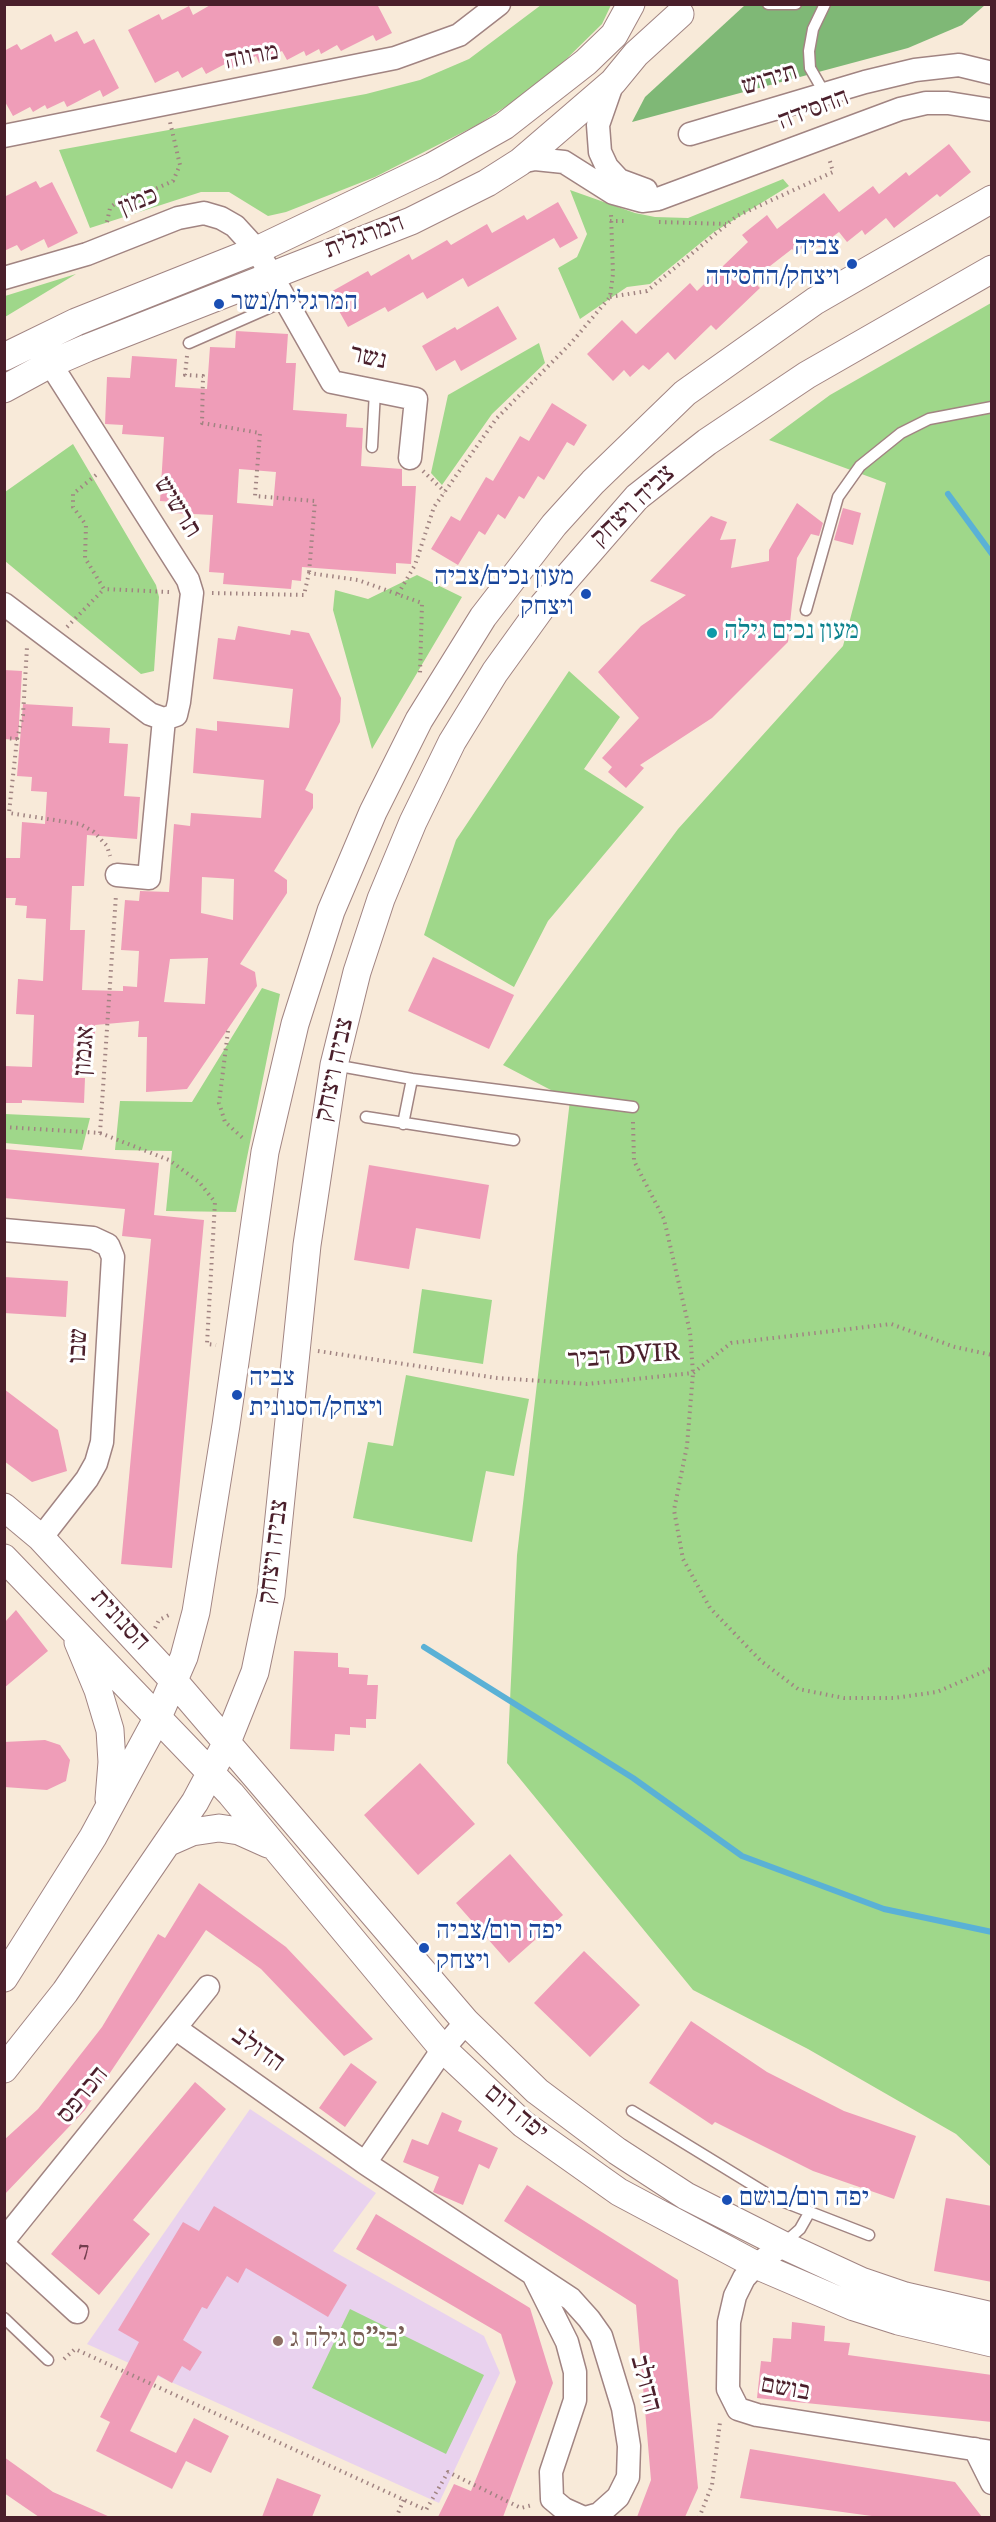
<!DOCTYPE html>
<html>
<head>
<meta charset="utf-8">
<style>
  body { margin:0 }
  #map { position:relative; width:996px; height:2522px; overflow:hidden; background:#f8ead9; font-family:"IM FELL DW Pica",serif }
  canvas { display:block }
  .frame { position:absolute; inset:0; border:6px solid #4a1f2b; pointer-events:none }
</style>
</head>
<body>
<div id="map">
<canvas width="996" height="2522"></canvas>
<div class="frame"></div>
</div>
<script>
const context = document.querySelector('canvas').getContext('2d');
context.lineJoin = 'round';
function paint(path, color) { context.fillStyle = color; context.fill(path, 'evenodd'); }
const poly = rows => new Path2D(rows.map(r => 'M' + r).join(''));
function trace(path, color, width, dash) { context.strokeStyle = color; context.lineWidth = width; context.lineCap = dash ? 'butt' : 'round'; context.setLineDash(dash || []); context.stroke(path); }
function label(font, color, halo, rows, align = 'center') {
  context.font = font + ' "IM FELL DW Pica","Frank Ruhl Libre",serif'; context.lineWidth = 6; context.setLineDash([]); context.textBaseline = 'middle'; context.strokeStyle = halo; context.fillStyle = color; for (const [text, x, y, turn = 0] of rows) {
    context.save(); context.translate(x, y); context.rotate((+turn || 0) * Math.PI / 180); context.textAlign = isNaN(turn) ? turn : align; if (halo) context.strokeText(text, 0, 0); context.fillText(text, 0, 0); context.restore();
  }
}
paint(poly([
  [250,2109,376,2193,333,2251,484,2336,500,2373,439,2503,87,2344]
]), '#e9d2ee');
paint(poly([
  [541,5,611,5,602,24,543,82,479,124,375,177,286,212,268,216,229,192,201,192,90,228,59,150,366,94,420,80,469,59],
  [783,179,789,186,714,232,650,284,627,287,580,319,558,268,577,257,587,234,570,190,635,213,655,217,688,218],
  [76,274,5,317,5,296],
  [991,303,991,2167,956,2134,808,2049,693,1990,507,1763,517,1555,570,1100,503,1065,678,829,843,646,886,483,769,440,830,395],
  [539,343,545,363,492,414,442,485,431,473,448,395],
  [73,444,156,585,159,597,154,671,141,674,5,561,5,492],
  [417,575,462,597,372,749,333,610,335,590,368,599],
  [569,671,620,717,584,769,644,807,548,921,514,987,424,935,456,840],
  [262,988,280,994,236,1212,166,1211,172,1151,115,1150,120,1101,192,1102],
  [4,1114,5,1114,90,1118,82,1150,5,1143],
  [422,1289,492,1300,483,1364,413,1353],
  [406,1375,529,1399,514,1476,486,1471,472,1542,353,1518,368,1442,393,1446],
  [350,2309,484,2375,446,2454,312,2388]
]), '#9fd78a');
paint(poly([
  [745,5,985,5,962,25,908,48,632,122,645,97]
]), '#7fb876');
trace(poly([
  [948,494,992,554],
  [424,1647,633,1778,742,1856,884,1909,992,1932]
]), '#5ab1d6', 6);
paint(poly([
  [212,4,377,4,392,33,376,41,373,35,341,51,337,45,321,54,319,49,306,56,304,51,287,60,282,51,259,63,256,56,228,70,225,64,206,74,202,67,182,78,178,71,155,83,128,30,159,14,162,20,189,6,193,15],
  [77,31,84,44,94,39,119,88,103,97,100,90,67,107,64,101,47,109,45,105,33,112,30,107,13,116,4,100,4,51,17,44,21,50,51,34,55,42],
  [949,144,971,172,940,197,937,194,894,228,886,218,865,235,862,230,847,242,839,232,819,247,813,239,796,253,792,249,752,280,760,288,716,330,711,325,675,360,668,352,649,370,643,365,630,377,624,370,613,381,587,354,622,320,636,334,690,283,697,291,748,242,742,235,767,215,777,229,824,193,839,212,873,186,879,194,906,172,909,176],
  [36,181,40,188,52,182,78,233,48,248,44,239,21,251,17,245,4,251,4,197],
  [558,202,578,238,560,248,554,238,468,287,463,278,427,299,423,292,388,312,385,307,348,327,329,293,368,271,371,276,409,254,412,260,447,240,451,245,487,224,492,233,524,215,527,220],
  [498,306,517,339,461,371,455,360,436,371,422,346,455,327,457,330],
  [236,331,288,334,286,363,296,363,293,410,347,414,346,427,363,428,361,466,402,469,402,486,416,486,411,564,396,563,396,574,302,567,301,581,292,580,291,589,223,584,224,573,209,572,213,515,173,513,174,502,160,501,164,437,122,434,123,425,105,424,107,377,130,378,132,356,177,359,175,387,207,389,210,347,235,348],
  [239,469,276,472,273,506,237,503],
  [552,403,587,425,574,446,567,442,544,480,538,476,524,499,519,496,505,519,498,514,485,535,479,531,458,565,431,549,451,516,460,521,486,477,493,481,520,436,529,441],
  [797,503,823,523,819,536,811,534,797,558,788,642,712,718,640,765,644,768,626,788,608,772,612,767,602,758,639,718,598,672,641,626,686,595,650,581,711,516,727,522,720,540,736,539,731,568,769,561,769,550],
  [843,508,861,513,853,545,834,540],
  [238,626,290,635,291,630,309,633,341,698,340,722,305,790,313,794,313,808,274,871,287,880,287,893,240,964,255,972,257,986,187,1089,146,1092,147,1037,138,1037,139,1021,95,1025,95,1038,74,1037,72,1078,85,1078,84,1103,22,1100,22,1103,4,1103,4,1066,32,1067,34,1015,16,1014,18,979,43,981,46,919,26,918,27,906,15,905,16,898,4,898,4,858,20,858,22,822,45,824,47,792,31,791,32,777,17,776,23,704,73,707,72,726,110,728,109,743,128,744,124,796,140,797,137,839,87,835,84,886,72,886,70,930,85,930,82,990,123,991,123,986,137,987,139,951,121,950,125,900,139,901,140,891,169,892,174,824,190,826,191,813,261,818,264,780,193,773,196,728,217,731,217,721,289,728,293,689,213,679,218,638,235,640],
  [202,877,234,879,233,920,201,913],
  [208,958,205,1004,164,1002,170,959],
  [4,670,22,671,18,740,4,739],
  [433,957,514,995,489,1049,408,1011],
  [4,1149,159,1163,154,1215,204,1220,172,1568,121,1564,151,1239,122,1236,125,1209,4,1198],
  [369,1165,489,1185,480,1239,416,1228,409,1269,354,1260],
  [4,1277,68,1281,66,1317,4,1313],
  [4,1389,58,1430,67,1471,32,1482,4,1461],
  [16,1610,48,1651,4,1688,4,1623],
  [294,1651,338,1653,338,1667,349,1668,349,1674,368,1675,367,1685,378,1685,376,1719,366,1719,366,1728,350,1727,350,1735,335,1734,334,1751,290,1749],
  [45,1740,60,1745,70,1760,66,1781,47,1790,4,1787,4,1742],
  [420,1763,475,1824,418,1875,364,1815],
  [510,1854,563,1915,509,1963,456,1903],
  [199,1883,286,1947,373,2039,344,2056,261,1969,206,1930,85,2110,4,2195,4,2140,38,2109,102,2027,158,1934,165,1938],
  [584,1951,640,2005,590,2057,534,2003],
  [691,2021,767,2072,844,2111,916,2136,894,2199,813,2171,715,2122,712,2125,649,2083],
  [351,2063,377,2082,345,2127,319,2108],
  [195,2082,226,2109,133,2220,150,2234,99,2295,51,2254],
  [442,2112,462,2121,458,2131,498,2148,489,2169,479,2164,463,2205,433,2192,439,2177,403,2162,412,2139,428,2145],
  [527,2185,678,2280,698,2488,685,2517,637,2517,651,2480,636,2305,504,2221],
  [946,2198,992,2206,992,2282,934,2271],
  [214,2206,347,2285,328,2317,246,2268,238,2283,227,2276,207,2309,202,2307,183,2340,202,2352,190,2371,182,2366,172,2383,158,2375,130,2431,176,2453,194,2418,229,2436,211,2473,186,2461,172,2489,96,2451,110,2422,100,2417,139,2342,118,2330,183,2222,199,2231],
  [376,2214,530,2308,553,2383,503,2517,438,2517,454,2484,471,2491,516,2382,501,2334,356,2249],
  [792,2322,825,2326,824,2341,850,2343,848,2355,992,2375,992,2422,757,2398,761,2361,771,2362,773,2338,791,2339],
  [750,2449,955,2482,982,2517,879,2517,740,2498],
  [4,2457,53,2492,110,2517,39,2517,4,2493],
  [277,2478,321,2495,312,2517,262,2517]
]), '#ef9db8');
const service = poly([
  [768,4,796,4],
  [825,94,810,68,809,51,813,29,825,4],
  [189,343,287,300],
  [372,447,375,391],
  [806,610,838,497,860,466,901,433,929,419,992,407],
  [334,1065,412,1079,633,1107],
  [366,1117,514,1140],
  [403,1124,412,1079],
  [632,2111,774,2198,869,2235],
  [783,2244,800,2229,809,2213],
  [4,2318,48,2360]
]);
const minor = poly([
  [613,82,598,125,600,152,607,167,619,180,646,190],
  [690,134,865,82,915,70,959,65,992,73],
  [4,136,395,58,459,35,499,4],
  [520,162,535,159,564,162,613,193,642,201,658,199,900,109,926,103,948,103,992,110],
  [4,278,87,254,178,218,204,213,221,218,235,226,257,250,332,382,416,399,410,458],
  [4,604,150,714,164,719,176,715,179,702,192,593,188,580,41,349],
  [117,875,149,878,164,719],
  [4,1230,93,1238,108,1245,113,1257,102,1442,96,1463,87,1479,41,1538],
  [175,2028,365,2163,571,2299,589,2319,601,2336,623,2408,629,2446,628,2477,618,2497,599,2514,585,2518],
  [365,2163,443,2049,466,2022],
  [4,2240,208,1987],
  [4,2245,77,2312],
  [783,2245,756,2265,744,2278,735,2296,729,2322,728,2389,738,2409,757,2415,992,2452],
  [534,2276,567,2342,575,2372,575,2400,551,2472,552,2499,564,2509,584,2518],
  [975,2449,992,2483]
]);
const tertiary = poly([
  [4,357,76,322,257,250,433,166,504,126,586,62,614,35,631,4],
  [4,389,50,364,87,348,411,221,487,183,520,162,613,82,636,54,680,14],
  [4,1507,41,1538,174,1681,466,2022,537,2091,617,2151,686,2196,783,2245,861,2281,905,2296,992,2316],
  [4,1558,231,1794,443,2049,523,2124,619,2192,756,2265,854,2307,898,2321,992,2343],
  [78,1642,98,1690,110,1730,112,1762,109,1799],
  [167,1843,192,1832,219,1828,239,1831,268,1844],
  [4,1978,93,1837,158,1717,184,1657,196,1612,226,1425,265,1152,295,1024,331,911,373,812,419,720,483,617,554,525,593,482,685,393,815,301,992,199],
  [4,2069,65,1992,195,1802,227,1742,255,1672,271,1595,307,1245,334,1065,357,972,381,899,413,822,452,742,495,672,544,604,637,497,707,442,807,375,992,269]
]);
trace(service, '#a18482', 13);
trace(minor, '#a18482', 25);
trace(tertiary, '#a18482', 29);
trace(poly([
  [610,221,628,221],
  [107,222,110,208,124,196,153,190,173,181,180,165,170,122],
  [659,222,726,224],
  [610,297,647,291,737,216,833,172,829,158],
  [187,356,185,375,203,376,202,423,260,433,255,496,315,501,309,573],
  [423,471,445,492],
  [96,475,73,494,73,507,86,525,85,558,104,589,169,592],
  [212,593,304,595,309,573,358,580,422,603,420,673],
  [398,594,415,565,434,507,496,419,571,343,610,297,613,274,611,214],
  [67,627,104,589],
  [4,738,17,739,9,813,80,824,94,832,107,846,110,856],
  [17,739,23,715,27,647],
  [228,1031,219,1103,225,1122,245,1140],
  [633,1122,634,1161,664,1219,690,1332,693,1373,687,1446,674,1510,683,1559,710,1608,761,1661,798,1689,844,1698,894,1698,937,1692,992,1668],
  [4,1127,100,1133,116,895],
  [100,1133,169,1160,199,1182,215,1202,207,1344,216,1345],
  [318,1351,497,1378,587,1384,693,1373,731,1343,891,1324,955,1347,992,1355],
  [155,1628,159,1620,171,1614],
  [64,2359,75,2349,426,2510,448,2472,521,2508,532,2505],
  [396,2518,404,2499],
  [699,2518,712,2485,720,2422]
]), '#a18482', 4, [1.5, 4.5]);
trace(service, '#fff', 10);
trace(minor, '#fff', 22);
trace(tertiary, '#fff', 27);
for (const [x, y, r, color] of [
  [852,264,6,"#1a4fb4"],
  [219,304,6,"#1a4fb4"],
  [586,594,6,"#1a4fb4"],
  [712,633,6,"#0f9aa8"],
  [237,1395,6,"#1a4fb4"],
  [424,1948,6,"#1a4fb4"],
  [727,2200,6,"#1a4fb4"],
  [278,2341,6,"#8d6e63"]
]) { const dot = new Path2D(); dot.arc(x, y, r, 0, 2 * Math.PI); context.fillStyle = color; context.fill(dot); trace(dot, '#fff', 2); }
label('22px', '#733e4e', null, [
  ["7",84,2250]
]);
label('26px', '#4a1f2b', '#fff', [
  ["מרווה",252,58,-11],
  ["תירוש",770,81,-17],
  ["החסידה",814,111,-21],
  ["כמון",139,203,-22],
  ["המרגלית",365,238,-21],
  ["נשר",368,359,13],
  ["צביה ויצחק",634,507,-44],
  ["תרשיש",176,508,58],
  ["אגמון",86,1051,-86],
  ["צביה ויצחק",336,1070,-78],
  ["שבו",80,1346,-87],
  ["דביר DVIR",624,1358,-4],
  ["צביה ויצחק",275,1552,-83],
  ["הסנונית",119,1621,47],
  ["הדולב",257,2051,35],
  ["הכרפס",84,2096,-51],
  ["יפה רום",515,2114,40],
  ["הדולב",644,2384,75],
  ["בושם",785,2390,10]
]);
label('26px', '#164399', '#fff', [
  ["צביה",840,249,"right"],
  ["ויצחק/החסידה",840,279,"right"],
  ["המרגלית/נשר",231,304],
  ["מעון נכים/צביה",574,579,"right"],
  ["ויצחק",574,609,"right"],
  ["צביה",249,1380],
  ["ויצחק/הסנונית",249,1410],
  ["יפה רום/צביה",436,1933],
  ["ויצחק",436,1963],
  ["יפה רום/בושם",739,2200]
], 'left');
label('26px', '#0d838f', '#fff', [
  ["מעון נכים גילה",724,633]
], 'left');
label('26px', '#785e54', '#fff', [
  ["בי\"ס גילה ג'",290,2341]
], 'left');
</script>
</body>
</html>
